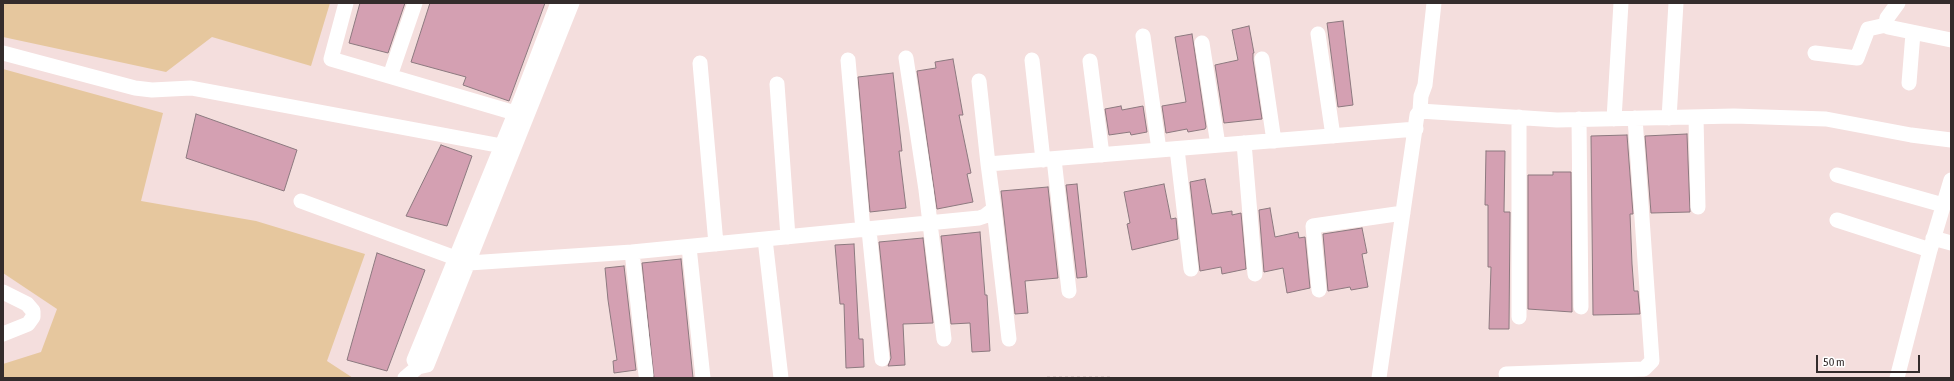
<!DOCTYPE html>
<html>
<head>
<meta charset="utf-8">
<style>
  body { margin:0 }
  #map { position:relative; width:1954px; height:381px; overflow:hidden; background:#f4dedd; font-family:"Asap Condensed",sans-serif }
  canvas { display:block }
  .frame { position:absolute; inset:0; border:4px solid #342c2c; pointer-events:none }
  .scale { position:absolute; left:1816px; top:355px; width:104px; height:18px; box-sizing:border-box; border:2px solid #342c2c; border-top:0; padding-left:5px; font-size:12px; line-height:14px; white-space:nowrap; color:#342c2c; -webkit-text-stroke:3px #fff; paint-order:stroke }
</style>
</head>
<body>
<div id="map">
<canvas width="1954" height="381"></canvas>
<div class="frame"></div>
<div class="scale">50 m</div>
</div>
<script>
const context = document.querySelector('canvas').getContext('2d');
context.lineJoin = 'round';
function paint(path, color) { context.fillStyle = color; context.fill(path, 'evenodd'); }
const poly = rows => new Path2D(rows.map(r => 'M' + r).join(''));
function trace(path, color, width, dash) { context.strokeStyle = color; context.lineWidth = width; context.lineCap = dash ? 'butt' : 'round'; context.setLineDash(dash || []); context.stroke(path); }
paint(poly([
  [3,3,330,3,311,66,212,37,166,72,3,37],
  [3,69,163,113,141,201,256,221,365,254,327,361,353,378,3,378,3,364,41,352,57,309,3,273]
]), '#e6c79e');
const building = poly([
  [360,3,405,3,388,53,349,43,360,3],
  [430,3,545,3,509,101,463,85,466,77,411,62,430,3],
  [1343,21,1353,105,1338,107,1327,23,1343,21],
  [1249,26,1254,53,1253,53,1253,60,1262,119,1224,123,1215,65,1238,60,1232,30,1249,26],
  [1192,34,1206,127,1205,129,1188,132,1187,129,1166,133,1162,106,1186,102,1175,37,1192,34],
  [953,59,963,115,959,115,971,173,967,174,973,202,937,209,917,71,936,68,935,62,953,59],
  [893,73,902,151,899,151,906,208,870,212,858,77,893,73],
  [1121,106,1122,110,1143,106,1147,132,1131,135,1130,132,1109,135,1105,109,1121,106],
  [196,114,297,150,284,191,186,158,196,114],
  [1687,134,1690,212,1651,213,1645,136,1687,134],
  [1627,135,1633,214,1630,214,1632,264,1634,291,1638,291,1640,314,1593,315,1591,136,1627,135],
  [441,145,472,156,447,226,406,216,441,145],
  [1486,151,1505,151,1504,212,1510,212,1509,329,1489,329,1491,267,1488,267,1488,205,1485,205,1486,151],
  [1553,172,1571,172,1572,312,1528,309,1528,175,1553,175,1553,172],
  [1205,179,1212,214,1232,211,1232,215,1241,213,1246,269,1222,274,1221,267,1200,271,1190,182,1205,179],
  [1077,184,1087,277,1077,278,1066,185,1077,184],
  [1164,184,1171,219,1176,218,1178,239,1132,250,1127,224,1130,223,1124,192,1164,184],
  [1048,187,1058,278,1025,281,1028,313,1015,314,1001,191,1048,187],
  [1270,208,1275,237,1298,232,1299,238,1305,237,1310,288,1287,293,1283,268,1264,272,1259,210,1270,208],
  [1362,228,1367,253,1362,254,1368,287,1351,290,1350,287,1328,291,1323,234,1362,228],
  [980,232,985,295,987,295,990,351,972,352,970,323,951,324,941,236,980,232],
  [923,238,933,323,903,324,905,365,888,366,891,358,879,242,923,238],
  [854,244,859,339,863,339,864,367,846,368,844,304,840,304,835,245,854,244],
  [377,253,425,270,387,371,347,360,377,253],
  [681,259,693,378,654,378,642,263,681,259],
  [624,266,636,370,614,373,613,361,617,360,608,300,605,268,624,266]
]);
paint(building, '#d4a0b2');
trace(building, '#8c797f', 1);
trace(poly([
  [1047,378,1113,378]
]), '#a49493', 2.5, [3, 3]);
trace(poly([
  [346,3,331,59,515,113],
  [1898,3,1887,18,1886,23,1888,27,1951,40],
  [1318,34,1333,136],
  [1143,36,1159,150],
  [1202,43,1218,145],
  [3,53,135,88,152,90,191,88,502,146],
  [1815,53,1857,58,1868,29,1886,25],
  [906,58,926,190,944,339],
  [1262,59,1274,141],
  [848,60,863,230],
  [1032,60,1043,160],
  [1090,61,1102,155],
  [700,63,716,244],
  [390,76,415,3],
  [979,81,988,164],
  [1909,83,1913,33],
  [777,84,788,237],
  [1420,111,1421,96,1425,85,1434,3],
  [1519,117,1519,317],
  [1696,117,1698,207],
  [1669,118,1676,3],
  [1579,119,1581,307],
  [1614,119,1621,3],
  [1244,143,1255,274],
  [1177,149,1191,269],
  [1054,159,1069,291],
  [1837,175,1943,205],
  [301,201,469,263,632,252,979,218,985,216,994,209,988,164,1416,129],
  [994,209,1009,339],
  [1837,220,1930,250],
  [869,230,882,359],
  [1933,238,1951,243],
  [765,239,781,378],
  [689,247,703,378],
  [632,252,646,375],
  [1319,290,1313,226,1403,213],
  [3,292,27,304,33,311,33,317,28,324,3,334],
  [418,367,414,360,521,99,558,3],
  [1506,374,1644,369,1652,361,1635,118],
  [405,378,418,367,427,365,572,3],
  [1379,378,1417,115,1420,111,1557,120,1734,116,1826,119,1911,135,1951,140],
  [1897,378,1930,250,1951,180]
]), '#fff', 15);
</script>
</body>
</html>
